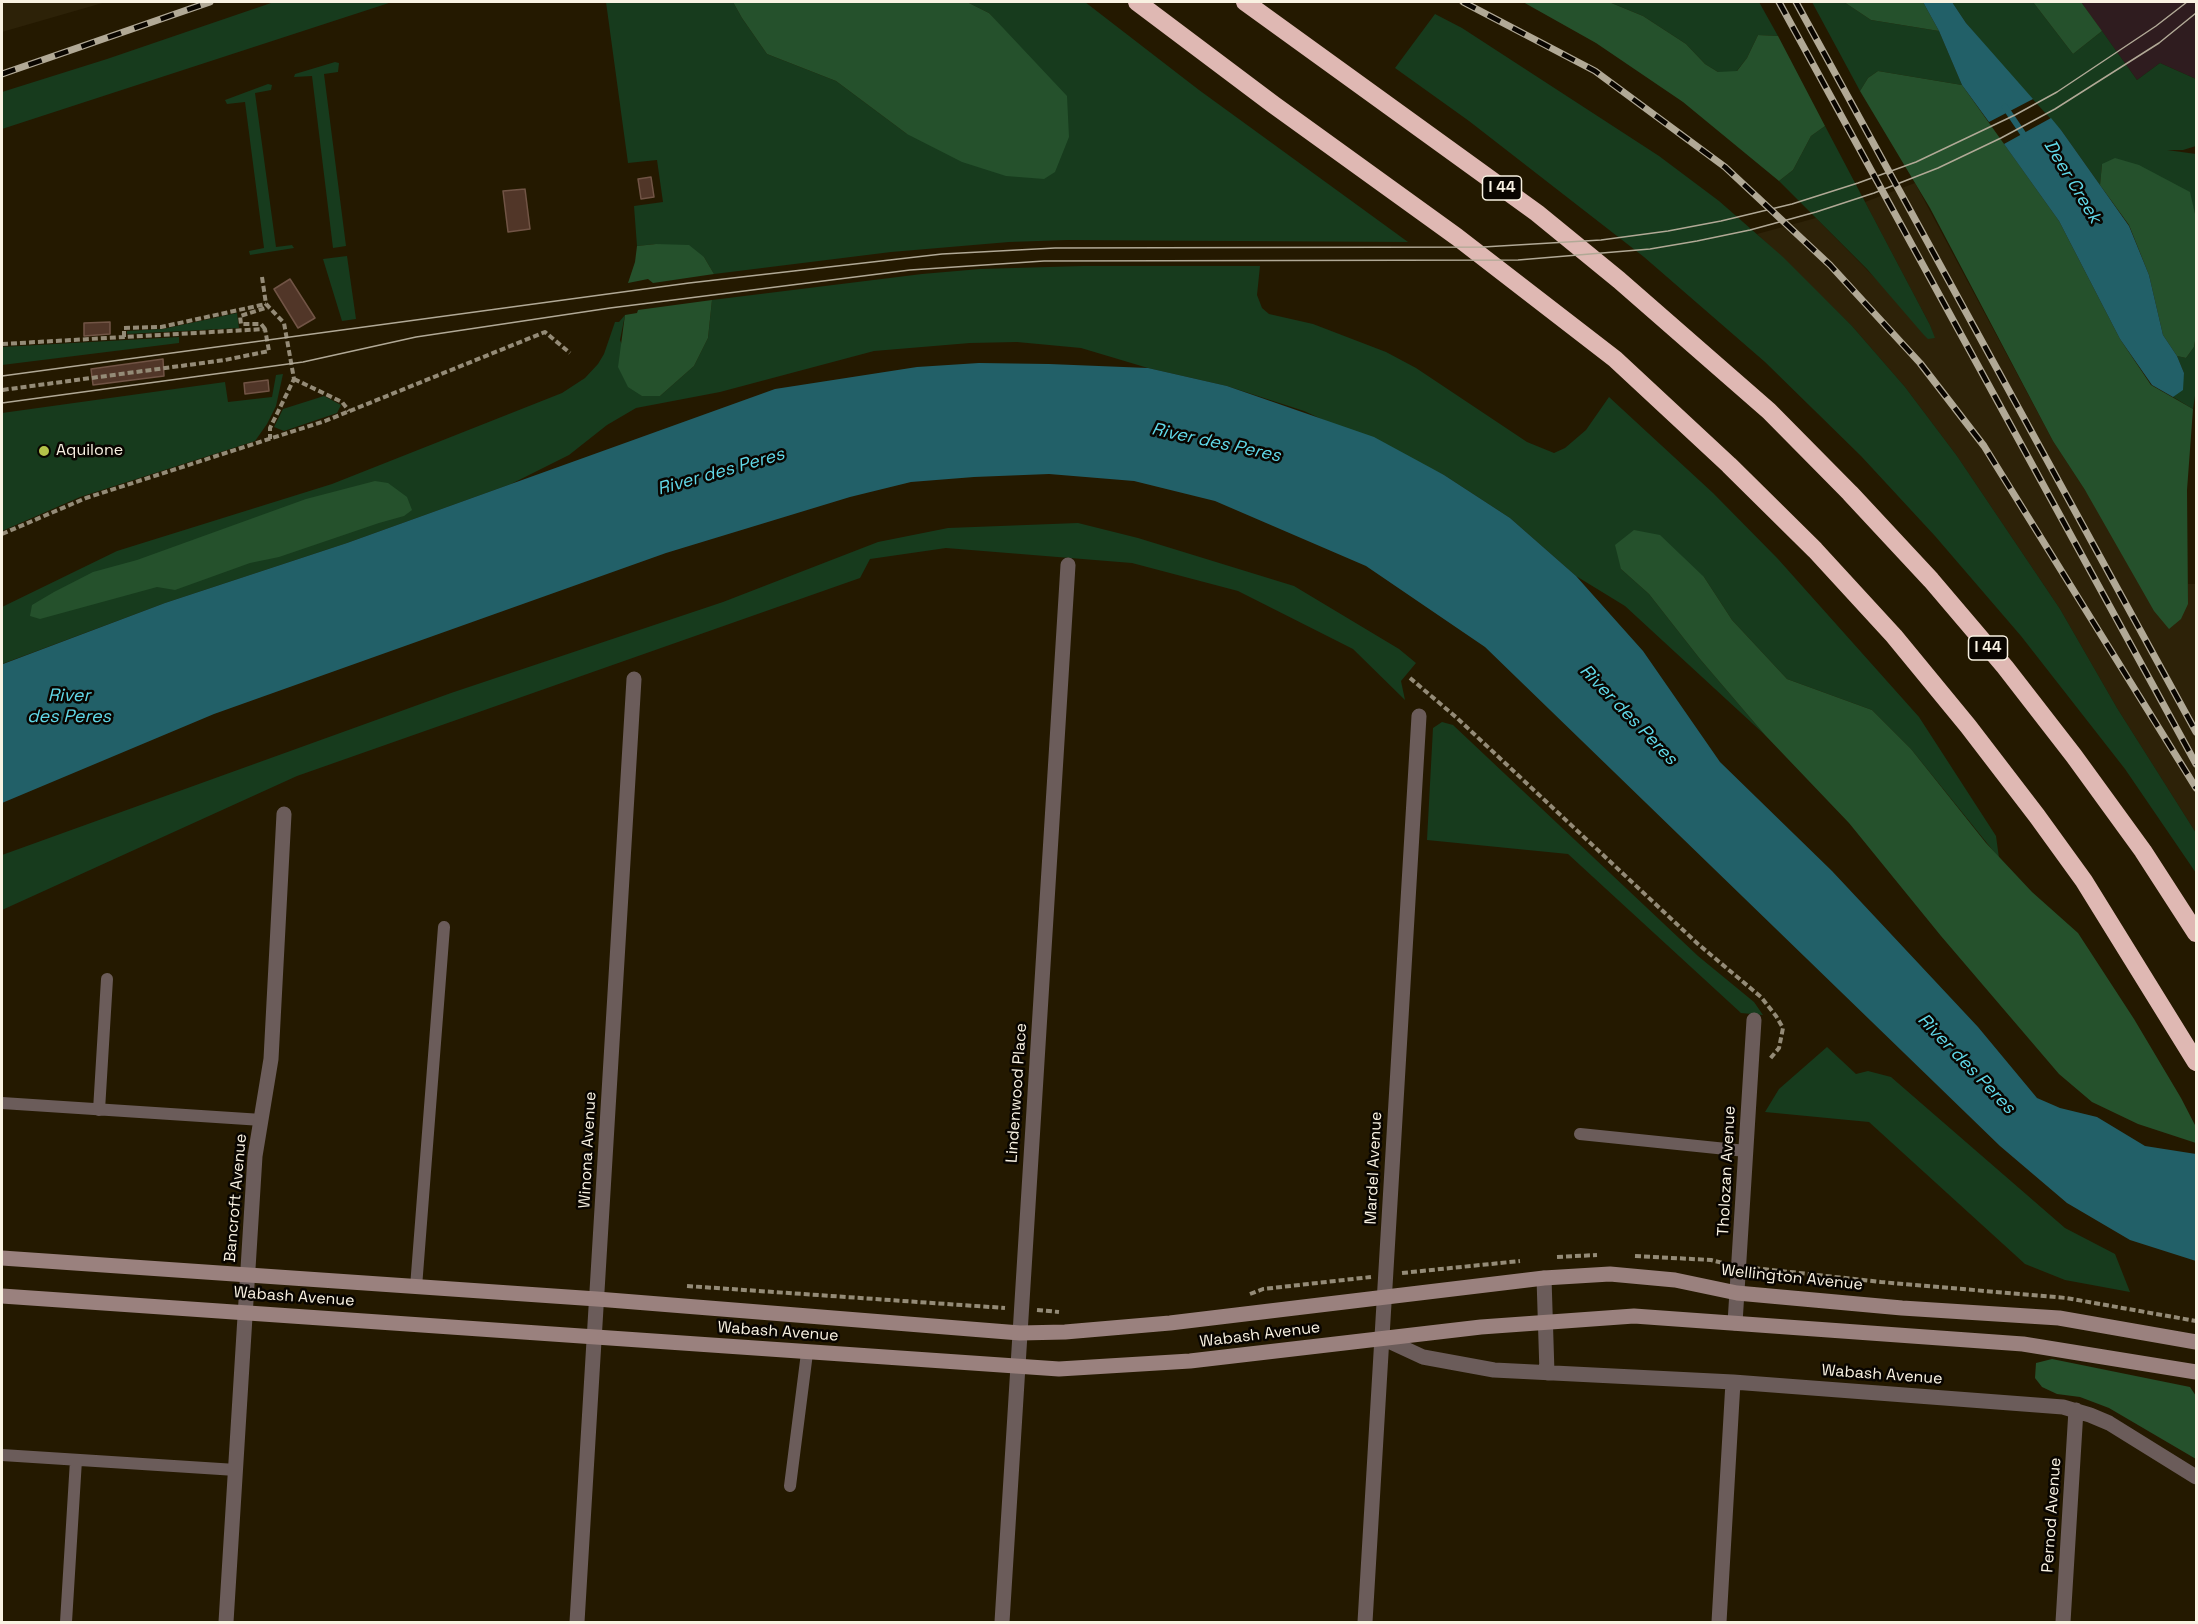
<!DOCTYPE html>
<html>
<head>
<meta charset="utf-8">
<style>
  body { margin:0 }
  #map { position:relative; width:2198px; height:1624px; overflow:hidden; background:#241900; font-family:"Space Grotesk",sans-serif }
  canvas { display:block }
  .frame { position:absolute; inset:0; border:3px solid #f9f2e2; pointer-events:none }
</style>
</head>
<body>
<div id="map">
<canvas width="2198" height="1624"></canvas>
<div class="frame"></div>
</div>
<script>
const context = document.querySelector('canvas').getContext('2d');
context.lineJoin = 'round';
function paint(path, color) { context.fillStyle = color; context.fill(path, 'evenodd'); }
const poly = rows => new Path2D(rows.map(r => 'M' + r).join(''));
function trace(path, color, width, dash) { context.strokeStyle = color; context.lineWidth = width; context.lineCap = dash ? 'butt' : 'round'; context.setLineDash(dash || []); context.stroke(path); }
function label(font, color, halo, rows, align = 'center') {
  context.font = font + ' "Space Grotesk",sans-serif'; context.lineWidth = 5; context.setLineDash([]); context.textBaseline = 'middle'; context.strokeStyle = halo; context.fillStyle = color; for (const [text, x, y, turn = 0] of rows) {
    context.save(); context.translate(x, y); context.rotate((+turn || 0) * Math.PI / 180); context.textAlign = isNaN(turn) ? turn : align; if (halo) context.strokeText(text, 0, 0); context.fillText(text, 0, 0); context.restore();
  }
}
paint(poly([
  [2,2,106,2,2,32],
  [1915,183,2053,441,2085,490,2188,604,2188,584,2196,584,2196,833,2117,708,2060,609,1957,456,1905,387,1852,326,1757,234,1816,218,1934,338,1930,325,1865,202]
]), '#2d2208');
paint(poly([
  [2081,2,2196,2,2196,79,2160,63,2137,80]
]), '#2f1c1f');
paint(poly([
  [274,2,392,2,2,129,2,92,107,59],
  [606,2,733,2,742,18,767,54,836,81,907,134,1007,34,989,13,967,2,1085,2,1199,90,1408,242,1067,240,1009,242,891,252,714,274,704,257,656,244,637,246,634,206,663,202,657,160,628,163],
  [1609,2,1759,2,1778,36,1758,35,1747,58,1736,72,1718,72,1705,64,1686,44,1643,16],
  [1812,2,1844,2,1871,20,1939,31,1962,85,1878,71,1868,78,1860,91],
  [1952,2,2033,2,2073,54,2102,31,2137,80,2160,63,2196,79,2196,146,2183,150,2167,150,2196,154,2196,218,2189,192,2102,164,2100,185,2061,130,2004,68,1966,23],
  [1435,14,1462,28,1659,156,1719,201,1783,257,1852,326,1905,387,1957,456,2060,609,2117,708,2196,833,2196,873,2125,769,2021,636,1935,536,1861,456,1765,362,1644,257,1469,121,1395,68],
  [335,62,339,63,338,72,324,74,346,246,333,248,312,76,294,77,295,74],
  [268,84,272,85,271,90,255,93,276,247,292,245,294,248,250,255,249,251,264,248,245,102,227,104,225,100],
  [1825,126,1930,325,1935,338,1928,339,1923,334,1867,269,1779,181,1793,170,1811,136],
  [347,256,356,319,342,321,323,259],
  [1083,266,1260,266,1257,295,1262,308,1269,314,1313,324,1386,352,1416,368,1527,442,1554,453,1565,448,1586,430,1609,397,1713,493,1778,559,1919,717,1996,836,1999,858,1911,749,1872,710,1787,679,1732,620,1704,577,1621,569,1649,594,1700,659,1765,735,1625,606,1576,576,1510,518,1444,475,1304,411,1227,386,1148,368,1081,348,1017,342,970,343,874,351,720,392,636,408,607,425,569,455,511,484,347,543,165,603,2,664,2,607,117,551,332,484,562,393,585,378,598,364,604,354,615,322,619,322,625,315,620,340,642,396,660,396,694,366,708,338,712,300,922,274,980,269],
  [237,313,239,328,127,334,127,331,163,329],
  [2196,335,2196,389,2193,409,2173,397,2181,388,2184,373,2177,356,2186,358,2194,347],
  [179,337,179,343,2,365,2,347],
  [283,374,276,406,267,424,255,441,80,497,2,531,2,413,225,382,228,402,272,397,276,375],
  [324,396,341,405,337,413,284,431,274,427,283,409],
  [1078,523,1138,538,1294,586,1399,649,1416,663,1401,681,1405,700,1353,649,1238,591,1132,563,946,548,870,559,860,578,297,776,2,910,2,855,451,693,723,602,878,542,948,528],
  [1442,722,1453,725,1698,956,1754,1002,1763,1015,1741,1013,1568,854,1427,840,1433,728],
  [1827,1047,1856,1074,1868,1071,1891,1077,2065,1228,2115,1254,2130,1292,2065,1280,2025,1264,1869,1122,1765,1112,1779,1089]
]), '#173b1d');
paint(poly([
  [733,2,967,2,989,13,1067,96,1069,137,1055,172,1044,179,1006,176,962,162,907,134,836,81,767,54,742,18],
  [1523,2,1609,2,1643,16,1686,44,1705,64,1718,72,1737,71,1747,58,1758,35,1778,36,1825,126,1811,136,1793,170,1779,181,1683,102,1596,43],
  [1844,2,1923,2,1939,31,1871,20],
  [2033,2,2081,2,2102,31,2073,54],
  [1878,71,1962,85,2059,221,2120,339,2151,385,2193,409,2187,490,2188,604,2181,619,2169,629,2154,611,2085,490,2053,441,1930,208,1860,91,1868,78],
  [2115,158,2139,165,2190,192,2196,218,2196,335,2194,347,2186,358,2177,356,2163,335,2149,275,2129,225,2100,185,2102,164],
  [656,244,689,245,704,257,714,274,653,283,648,279,628,283,635,262,637,246],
  [712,300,708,338,694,366,660,396,642,396,628,387,618,367,625,315,637,313,638,310],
  [375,481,388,483,407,497,412,510,404,516,379,523,279,557,250,563,175,590,157,587,40,619,30,616,32,605,54,592,93,572,137,560,306,499],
  [1634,530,1660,535,1704,577,1732,620,1787,679,1872,710,1911,749,1986,843,2032,892,2078,933,2134,1019,2181,1098,2196,1127,2196,1143,2138,1124,2092,1102,2059,1074,1941,936,1849,823,1765,735,1700,659,1649,594,1621,569,1615,545],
  [2052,1359,2190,1387,2196,1396,2196,1459,2109,1408,2080,1397,2057,1394,2042,1387,2035,1378,2036,1363]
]), '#25512c');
paint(poly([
  [1923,2,1952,2,1966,23,2033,99,1989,122,1962,85,1939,31],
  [2051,118,2061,130,2129,226,2149,275,2163,335,2177,356,2184,373,2183,390,2173,397,2152,385,2120,339,2059,221,2004,144],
  [979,363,1049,364,1148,368,1227,386,1374,437,1444,475,1510,518,1576,576,1643,651,1720,762,1832,871,1978,1027,2037,1098,2060,1108,2097,1117,2145,1146,2196,1154,2196,1261,2130,1240,2067,1203,2000,1146,1485,647,1366,566,1215,501,1134,481,1049,474,974,477,911,482,850,497,666,553,214,714,2,803,2,664,3,664,165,603,347,543,775,389,917,367]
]), '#226068');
trace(poly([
  [2005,107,2026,138]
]), '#226068', 6);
const building = poly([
  [651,177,654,197,641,199,638,179,651,177],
  [525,189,530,229,508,232,503,191,525,189],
  [290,279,315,318,298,328,274,289,290,279],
  [110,322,110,334,84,336,84,323,110,322],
  [163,359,164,376,93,385,91,369,163,359],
  [268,380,269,391,245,394,244,383,268,380]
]);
paint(building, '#513628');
trace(building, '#715445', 1.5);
trace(poly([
  [262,277,266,304,284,323,294,379,270,428,270,439],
  [265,329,261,324,241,324,240,316,269,307],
  [124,337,124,328,161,327,266,304],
  [2,344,265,329,269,351,225,360,2,390],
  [294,379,342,402,349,411],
  [2,534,86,498,325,421,545,332,570,353],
  [1410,678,1457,718,1698,944,1761,997,1776,1016,1783,1028,1779,1048,1769,1060],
  [1635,1256,1711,1260,1723,1263],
  [1557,1257,1597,1255],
  [1754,1268,1881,1282,2066,1298,2196,1321],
  [1402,1273,1520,1261],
  [687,1286,1005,1308],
  [1250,1294,1263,1289,1371,1277],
  [1037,1310,1059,1312]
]), '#948b77', 4, [6, 3]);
trace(poly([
  [2,1103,262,1120],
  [99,1110,107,979],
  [1580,1134,1746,1151],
  [416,1287,444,927],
  [2,1455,236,1470],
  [790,1486,807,1353],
  [66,1622,76,1460]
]), '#6b5c5a', 12);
trace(poly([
  [1544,1278,1547,1373],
  [1735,1323,1754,1020],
  [1382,1338,1423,1357,1494,1370,1733,1382,2063,1407,2090,1415,2109,1423,2196,1477],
  [226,1622,255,1156,271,1059,284,814],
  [577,1622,634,679],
  [1002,1622,1068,565],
  [1365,1622,1419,716],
  [1719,1622,1733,1382],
  [2063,1622,2076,1410]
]), '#6b5c5a', 15);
trace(poly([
  [2,1258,597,1299,1020,1333,1065,1332,1170,1323,1544,1278,1610,1274,1675,1280,1737,1293,1902,1308,2059,1318,2196,1342],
  [2,1296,1059,1369,1190,1361,1481,1327,1634,1316,2023,1344,2196,1372]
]), '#9a817e', 15);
trace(poly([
  [1137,2,1274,105,1457,237,1615,359,1729,465,1815,550,1894,636,1968,726,2037,816,2084,881,2196,1062],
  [1245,2,1537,213,1619,280,1769,411,1850,493,1931,580,2005,667,2074,756,2143,851,2196,933]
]), '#dfb8b3', 18);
trace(poly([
  [2,376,689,283,942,254,1055,248,1483,247,1601,240,1668,231,1721,221,1792,204,1858,183,1916,162,2015,115,2057,92,2156,26,2187,2],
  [2,403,303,362,416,337,610,308,910,270,1044,261,1518,260,1650,249,1697,241,1750,230,1816,212,1874,193,1938,168,2001,138,2055,109,2159,43,2196,13]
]), '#b1a996', 1.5);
const rail = poly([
  [1463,2,1595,71,1725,167,1830,265,1920,363,1984,446,2196,788],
  [1779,2,2196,764],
  [1796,2,2196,732],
  [2,74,210,2]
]);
trace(rail, '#b1a996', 7);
trace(rail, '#090500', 4.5, [14]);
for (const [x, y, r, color] of [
  [44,451,6,"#b5c249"]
]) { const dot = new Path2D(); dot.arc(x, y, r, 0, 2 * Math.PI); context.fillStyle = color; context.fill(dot); trace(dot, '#090500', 2); }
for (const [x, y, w] of [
  [1502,188,39],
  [1988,648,39]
]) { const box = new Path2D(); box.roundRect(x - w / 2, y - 12, w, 24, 4.5); context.fillStyle = '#090500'; context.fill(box); trace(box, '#f9f2e2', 1.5); }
label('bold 15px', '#f9f2e2', null, [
  ["I 44",1502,188],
  ["I 44",1988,648]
]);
label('16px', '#f9f2e2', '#090500', [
  ["Aquilone",56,451]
], 'left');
label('16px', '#f9f2e2', '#090500', [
  ["Lindenwood Place",1017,1093,-86],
  ["Winona Avenue",588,1150,-87],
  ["Mardel Avenue",1374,1168,-87],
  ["Tholozan Avenue",1727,1171,-87],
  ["Bancroft Avenue",236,1198,-85],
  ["Wellington Avenue",1792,1278,6],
  ["Wabash Avenue",294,1297,4],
  ["Wabash Avenue",778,1332,4],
  ["Wabash Avenue",1260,1335,-7],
  ["Wabash Avenue",1882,1375,4],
  ["Pernod Avenue",2052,1515,-86]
]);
label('italic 18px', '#61d9e9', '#090500', [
  ["Deer Creek",2072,182,59],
  ["River des Peres",1216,443,12],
  ["River des Peres",721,472,-16],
  ["River",69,696],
  ["des Peres",69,717],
  ["River des Peres",1628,715,46],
  ["River des Peres",1966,1064,46]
]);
</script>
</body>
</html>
